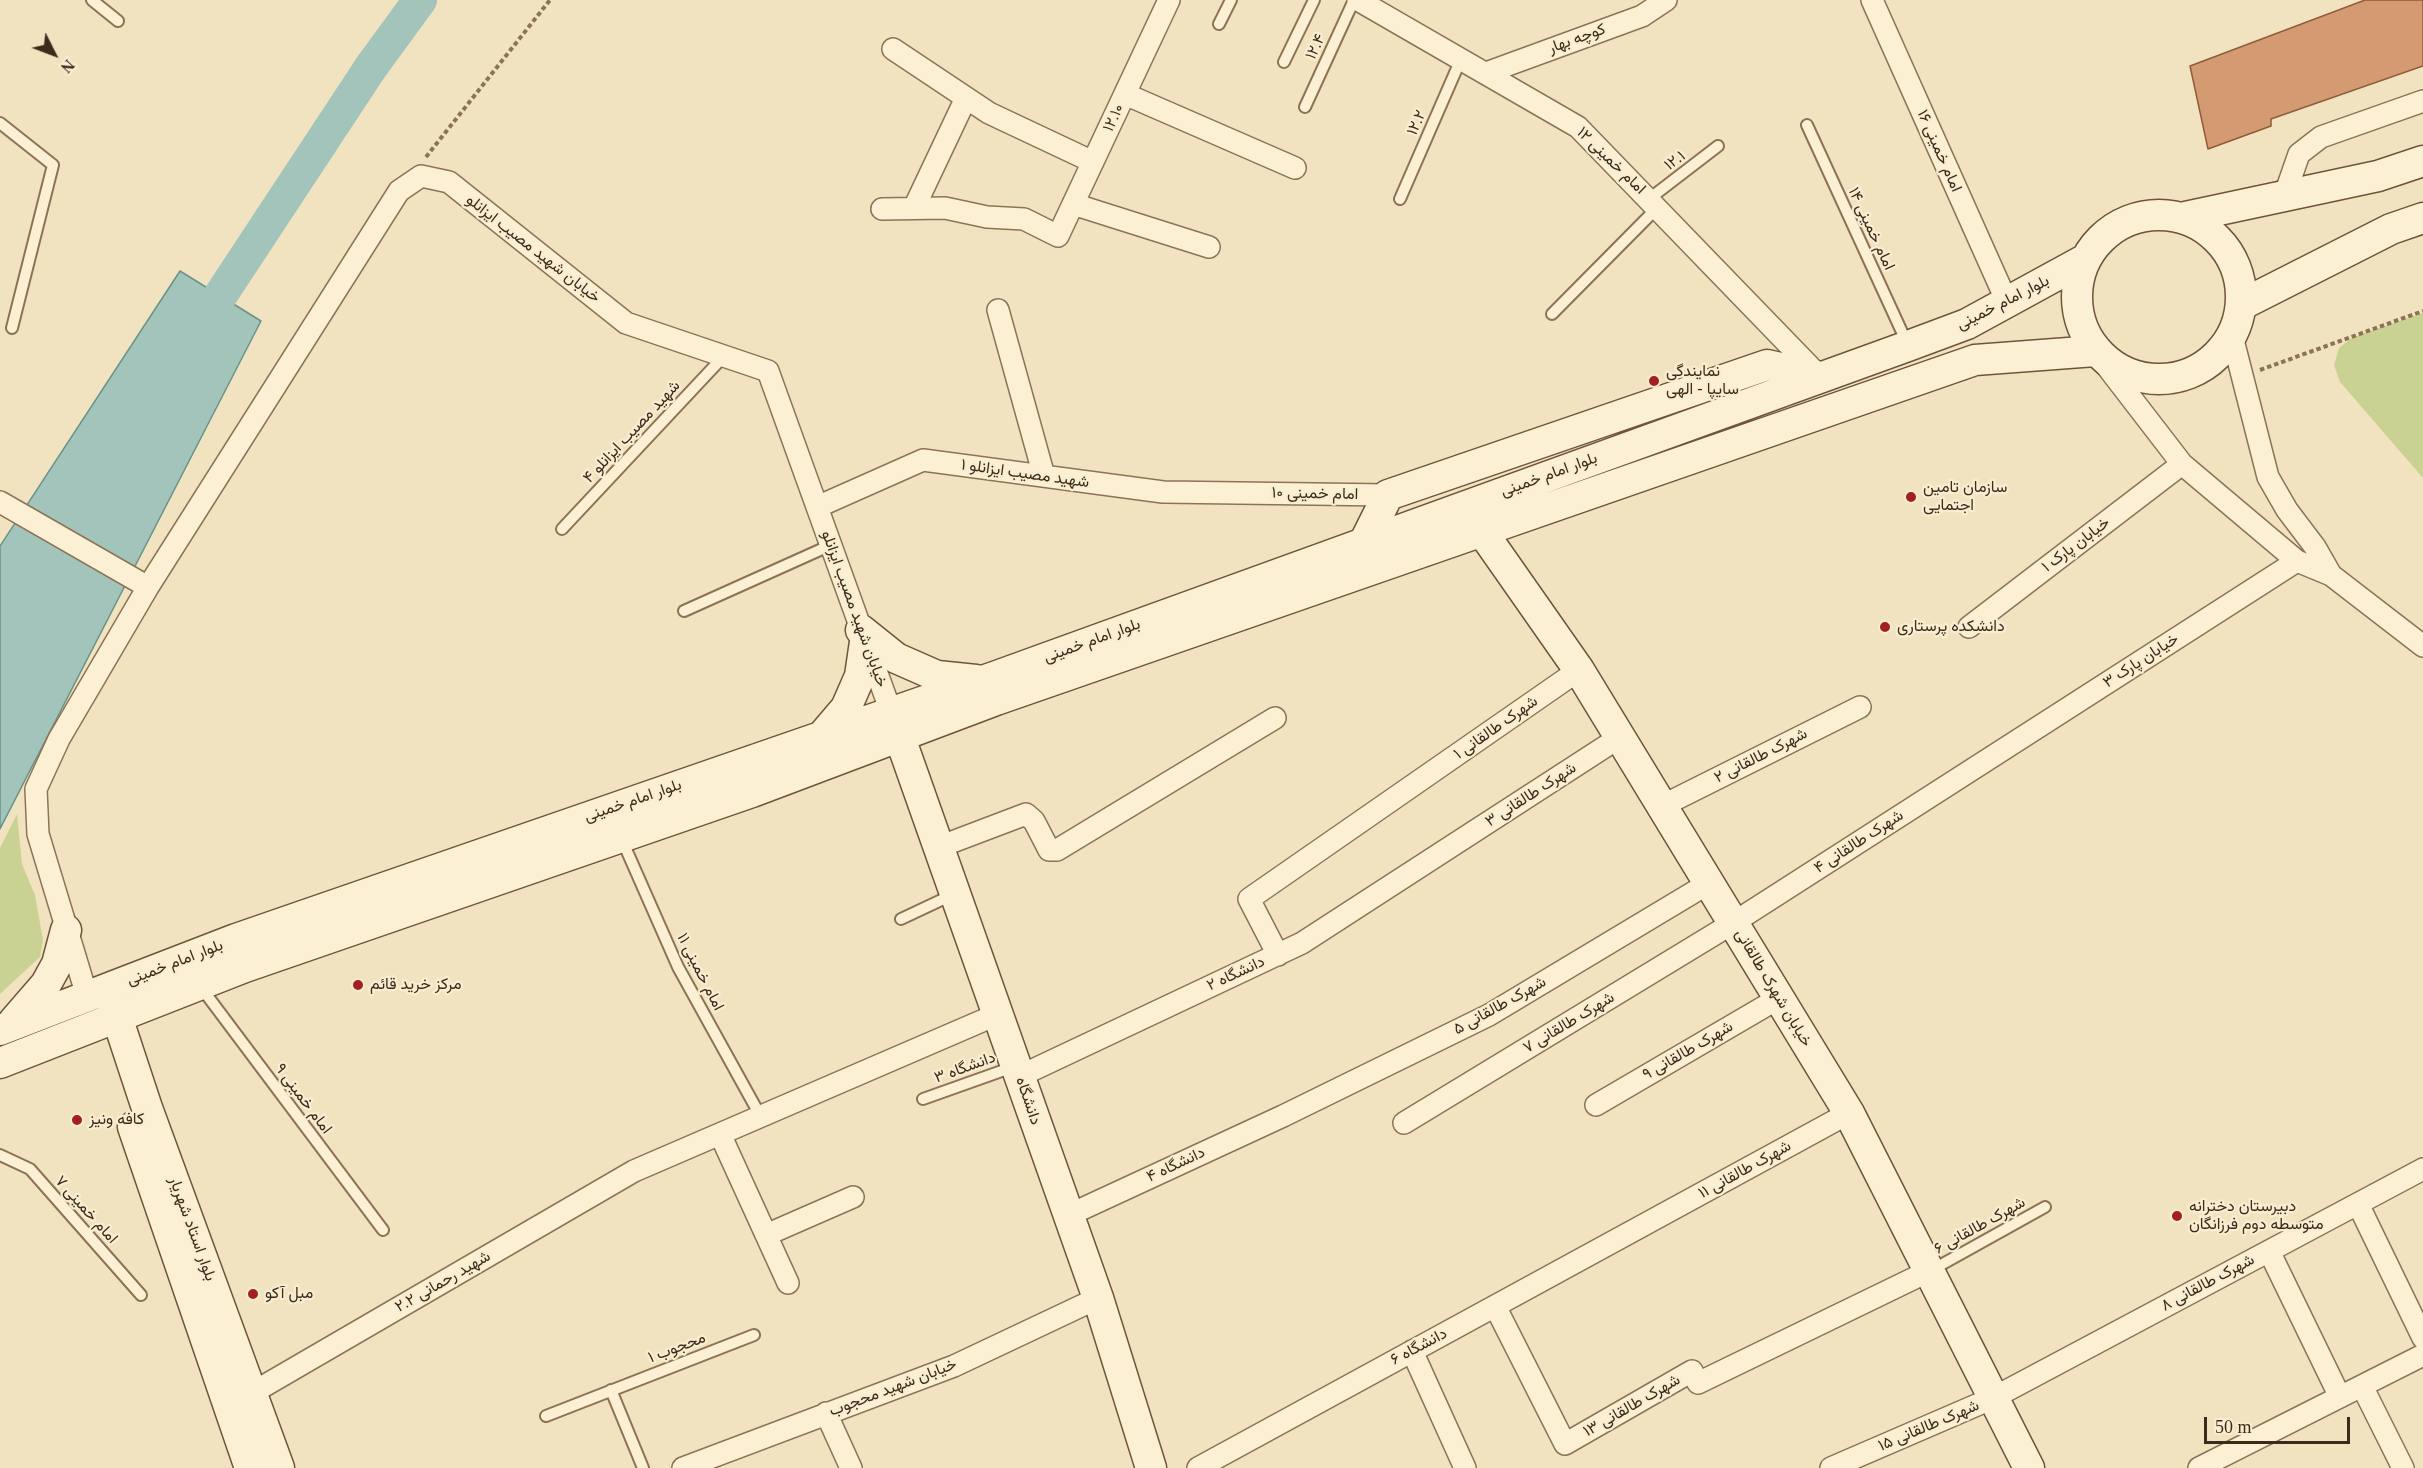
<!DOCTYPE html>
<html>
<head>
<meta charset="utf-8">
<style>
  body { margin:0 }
  #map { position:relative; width:2423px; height:1468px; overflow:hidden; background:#f2e3c0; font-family:"Times New Roman",serif }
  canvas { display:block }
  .north { position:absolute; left:24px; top:24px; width:60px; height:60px; -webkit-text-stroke:4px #f9edd0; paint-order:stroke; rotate:132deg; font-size:16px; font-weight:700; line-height:24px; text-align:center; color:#3b2b1c }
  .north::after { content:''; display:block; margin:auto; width:21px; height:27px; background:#3b2b1c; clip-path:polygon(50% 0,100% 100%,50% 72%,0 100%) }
  .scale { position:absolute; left:2204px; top:1417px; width:146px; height:27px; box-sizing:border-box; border:3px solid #3b2b1c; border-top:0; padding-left:8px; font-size:18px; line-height:21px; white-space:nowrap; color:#3b2b1c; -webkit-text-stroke:4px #f9edd0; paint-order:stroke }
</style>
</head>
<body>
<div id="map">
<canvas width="2423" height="1468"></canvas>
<div class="north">N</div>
<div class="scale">50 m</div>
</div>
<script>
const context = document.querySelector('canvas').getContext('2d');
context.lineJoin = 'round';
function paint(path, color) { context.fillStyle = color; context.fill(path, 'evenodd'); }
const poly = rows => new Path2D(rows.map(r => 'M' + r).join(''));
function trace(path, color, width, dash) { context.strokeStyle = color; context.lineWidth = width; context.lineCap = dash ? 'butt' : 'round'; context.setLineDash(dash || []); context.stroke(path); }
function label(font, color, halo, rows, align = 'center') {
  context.font = font + ' "Times New Roman",Vazirmatn,serif'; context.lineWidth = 4.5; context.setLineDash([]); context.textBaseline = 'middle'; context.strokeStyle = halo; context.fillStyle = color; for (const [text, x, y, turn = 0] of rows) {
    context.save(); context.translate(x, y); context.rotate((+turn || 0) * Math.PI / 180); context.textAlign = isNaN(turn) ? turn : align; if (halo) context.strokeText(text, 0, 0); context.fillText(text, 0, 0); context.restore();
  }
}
paint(poly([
  [2423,313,2423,478,2340,382,2334,365,2339,348,2353,337],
  [17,814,22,864,35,895,43,940,40,957,0,994,0,848]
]), '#cad293');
const water = poly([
  [180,271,261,321,0,829,0,546,180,271]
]);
paint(water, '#a3c4ba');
trace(water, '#699389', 1.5);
trace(poly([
  [195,334,371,67,420,0]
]), '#a3c4ba', 34);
const building = poly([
  [2365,0,2423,0,2423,66,2271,119,2271,126,2208,149,2190,66,2365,0]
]);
paint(building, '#d49b72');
trace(building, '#8f5b39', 1.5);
const lane = poly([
  [92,0,118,21],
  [1219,24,1231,0],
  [1284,62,1314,0],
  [1305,107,1354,0],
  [0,123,53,165,12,328],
  [1807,125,1907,343],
  [1400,199,1461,59],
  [1649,199,1718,146],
  [1552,314,1657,208],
  [562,529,724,356],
  [684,611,831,545],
  [622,840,678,967,761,1117],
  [901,919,952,895],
  [200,986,383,1230],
  [923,1099,1013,1067],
  [0,1155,30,1169,141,1295],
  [1930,1271,2045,1207],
  [611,1390,643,1468],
  [546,1416,754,1335]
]);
const street = poly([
  [1358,0,1578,127,1820,377],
  [1872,0,2007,302],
  [893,49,989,113,1093,162],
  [1486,73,1642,16,1666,0],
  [1125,94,1295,168],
  [2284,197,2299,154,2321,137,2423,101],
  [1073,204,1209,247],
  [914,208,966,98],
  [882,209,945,208,987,217,1024,219,1058,236,1169,0],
  [998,310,1044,476],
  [2232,336,2268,477,2287,510,2315,547,2331,575],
  [2095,351,2182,464,2297,561,2331,575,2423,646],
  [0,502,148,587],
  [817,507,923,460,1163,492,1388,495],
  [1969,627,2182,464],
  [1662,806,1860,707],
  [939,847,1026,814,1034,821,1049,850,1057,850,1275,718],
  [1278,955,1249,899,1579,670],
  [87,996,38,834,36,789,59,739,148,587,399,191,421,176,449,182,626,323,768,371,891,712],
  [1020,1076,1302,943,1620,737],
  [1596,1105,1779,998],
  [1404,1123,1733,923,2297,561],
  [720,1134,788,1283],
  [2358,1204,2423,1338],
  [1069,1215,1283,1116,1489,1015,1709,883],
  [766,1235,853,1197],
  [2269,1251,2340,1397],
  [1495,1306,1565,1444,1692,1371,1698,1383,1929,1271],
  [1412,1351,1465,1468],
  [2362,1386,2403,1468],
  [252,1393,634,1171,998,1014],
  [826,1413,851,1468],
  [683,1468,954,1366,1098,1298],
  [1198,1468,1849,1113],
  [1831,1468,1993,1398,2423,1169],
  [2199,1468,2423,1355]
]);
const secondary = poly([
  '2077 297a82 82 0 1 1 164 0a82 82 0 1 1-164 0Z',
  [2181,218,2378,176,2423,161],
  [2241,305,2391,229,2423,218],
  [1474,511,1481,530,1579,670,1849,1113,2029,1468],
  [1365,541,1388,495,1767,365,1820,377],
  [861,630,896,658,937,676,976,680],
  [893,718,1098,1298,1151,1468],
  [823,735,846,708,860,676,865,642],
  [111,999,147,1108,279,1468],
  [14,1021,46,984,57,964,66,930],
  [0,1030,236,939,994,677,1908,346,1967,324,2086,259],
  [0,1063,245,967,752,792,996,700,1975,360,2095,351],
  [133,1127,250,1468]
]);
trace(lane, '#8d7356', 14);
trace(street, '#8d7356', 24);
trace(secondary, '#6f5439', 33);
trace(poly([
  [426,157,550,0],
  [2260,370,2423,311]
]), '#8d7356', 4, [4.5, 3]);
trace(lane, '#fcf0d4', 10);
trace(street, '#fcf0d4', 21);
trace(secondary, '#fcf0d4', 30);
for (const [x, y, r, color] of [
  [1654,381,6,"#a32020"],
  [1911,497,6,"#a32020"],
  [1885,627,6,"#a32020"],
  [358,985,6,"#a32020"],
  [77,1120,6,"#a32020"],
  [2177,1216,6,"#a32020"],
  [253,1294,6,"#a32020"]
]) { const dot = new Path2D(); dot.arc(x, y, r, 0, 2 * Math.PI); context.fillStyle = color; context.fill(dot); trace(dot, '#f9edd0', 2); }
label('16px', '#3b2b1c', '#f9edd0', [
  ["کوچه بهار",1577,39,-20],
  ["۱۲.۴",1316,47,-65],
  ["۱۲.۱۰",1114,118,-65],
  ["۱۲.۲",1417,123,-66],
  ["امام خمینی ۱۶",1939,151,66],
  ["امام خمینی ۱۲",1611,161,44],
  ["۱۲.۱",1675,161,-37],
  ["امام خمینی ۱۴",1871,229,65],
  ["خیابان شهید مصیب ایزانلو",533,249,38],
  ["بلوار امام خمینی",2003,303,-27],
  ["شهید مصیب ایزانلو ۴",632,432,-47],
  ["شهید مصیب ایزانلو ۱",1025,474,8],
  ["بلوار امام خمینی",1549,475,-20],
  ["امام خمینی ۱۰",1315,494,1],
  ["خیابان پارک ۱",2076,545,-37],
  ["خیابان شهید مصیب ایزانلو",854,609,70],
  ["بلوار امام خمینی",1092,641,-20],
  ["خیابان پارک ۳",2141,661,-33],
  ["شهرک طالقانی ۱",1496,728,-35],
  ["شهرک طالقانی ۲",1761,756,-27],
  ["شهرک طالقانی ۳",1531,795,-33],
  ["بلوار امام خمینی",633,801,-19],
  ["شهرک طالقانی ۴",1859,842,-33],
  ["بلوار امام خمینی",175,963,-21],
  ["امام خمینی ۱۱",700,972,63],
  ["دانشگاه ۲",1236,974,-25],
  ["خیابان شهرک طالقانی",1773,988,59],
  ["شهرک طالقانی ۵",1500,1006,-29],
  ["شهرک طالقانی ۷",1569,1023,-31],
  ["شهرک طالقانی ۹",1688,1051,-30],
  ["دانشگاه ۳",965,1068,-20],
  ["امام خمینی ۹",303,1099,53],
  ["دانشگاه",1028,1101,71],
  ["دانشگاه ۴",1176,1165,-25],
  ["شهرک طالقانی ۱۱",1745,1170,-29],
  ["امام خمینی ۷",86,1210,48],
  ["شهرک طالقانی ۶",1980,1226,-29],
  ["بلوار استاد شهریار",192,1229,70],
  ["شهید رحمانی ۲.۲",443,1282,-30],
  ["شهرک طالقانی ۸",2208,1283,-28],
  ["دانشگاه ۶",1419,1347,-28],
  ["محجوب ۱",677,1348,-21],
  ["خیابان شهید محجوب",893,1388,-21],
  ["شهرک طالقانی ۱۳",1632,1406,-30],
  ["شهرک طالقانی ۱۵",1929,1426,-23]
]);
label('16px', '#3b2b1c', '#f9edd0', [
  ["نمایندگی",1666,372],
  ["سایپا - الهی",1666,390],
  ["سازمان تامین",1923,488],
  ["اجتمایی",1923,506],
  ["دانشکده پرستاری",1897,627],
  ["مرکز خرید قائم",370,985],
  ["کافه ونیز",89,1120],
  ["دبیرستان دخترانه",2189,1207],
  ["متوسطه دوم فرزانگان",2189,1225],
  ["مبل آکو",265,1294]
], 'left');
</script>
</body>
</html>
